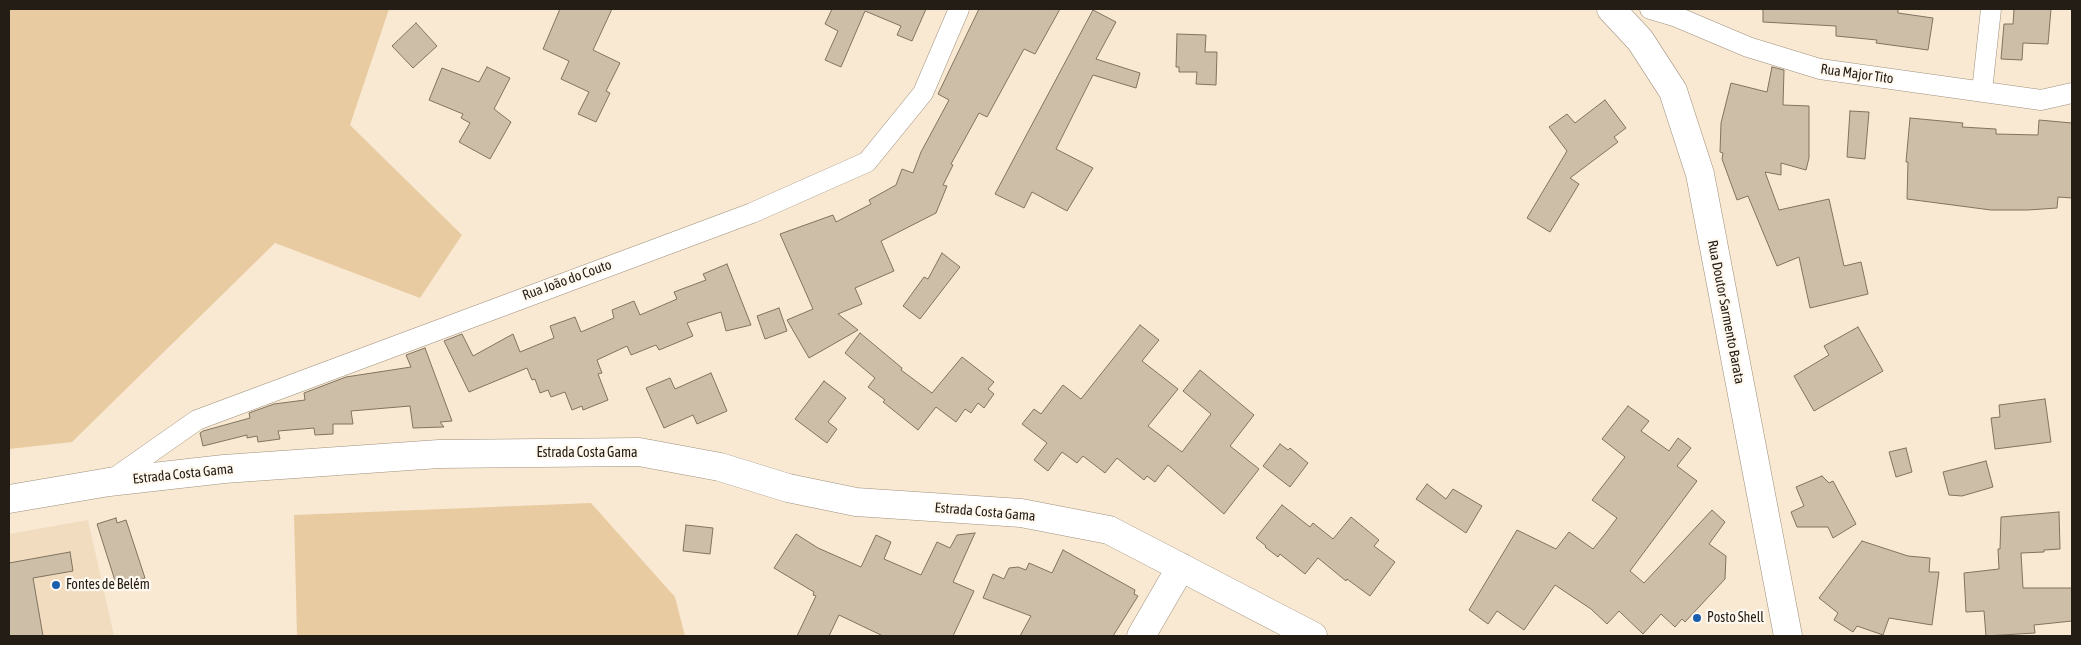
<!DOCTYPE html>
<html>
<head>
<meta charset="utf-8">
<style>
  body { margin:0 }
  #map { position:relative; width:2081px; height:645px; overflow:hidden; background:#f9e9d3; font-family:"Asap Condensed",sans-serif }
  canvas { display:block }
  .frame { position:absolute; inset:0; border:10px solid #231d15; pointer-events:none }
</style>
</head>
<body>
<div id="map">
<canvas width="2081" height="645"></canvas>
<div class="frame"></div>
</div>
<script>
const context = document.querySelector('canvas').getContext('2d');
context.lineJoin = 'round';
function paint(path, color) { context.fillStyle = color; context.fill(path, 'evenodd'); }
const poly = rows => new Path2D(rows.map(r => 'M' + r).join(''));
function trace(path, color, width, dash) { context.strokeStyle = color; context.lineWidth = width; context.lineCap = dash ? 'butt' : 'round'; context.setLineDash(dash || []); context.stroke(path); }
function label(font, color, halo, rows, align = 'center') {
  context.font = font + ' "Asap Condensed",sans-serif'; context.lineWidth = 4.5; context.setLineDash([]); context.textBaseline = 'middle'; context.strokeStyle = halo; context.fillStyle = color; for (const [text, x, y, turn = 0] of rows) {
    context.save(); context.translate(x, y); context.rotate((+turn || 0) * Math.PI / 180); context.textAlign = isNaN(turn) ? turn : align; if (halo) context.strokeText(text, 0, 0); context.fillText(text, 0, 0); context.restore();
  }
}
paint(poly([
  [88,520,114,636,9,636,9,534]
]), '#f1dcc0');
paint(poly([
  [9,9,389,9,350,125,462,235,420,298,275,243,72,442,9,449],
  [591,503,675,597,685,636,297,636,294,515]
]), '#e9cba1');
const building = poly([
  [560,9,612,9,593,50,620,63,606,91,610,93,596,122,578,114,589,92,561,79,569,61,543,49,560,9],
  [832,9,926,9,912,41,897,35,901,26,865,11,841,67,825,60,838,31,825,24,832,9],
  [979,9,1060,9,1035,54,1024,49,987,117,979,113,951,164,953,165,943,185,947,186,936,213,881,241,894,271,855,288,862,304,838,314,858,330,809,358,787,320,813,309,780,234,833,215,836,222,871,204,869,200,896,185,902,169,913,173,921,152,949,100,938,94,979,9],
  [1763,9,1898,9,1898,13,1933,18,1928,50,1876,43,1877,40,1836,36,1836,26,1763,22,1763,9],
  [2014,9,2051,9,2048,44,2023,43,2022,60,2001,59,2004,24,2013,24,2014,9],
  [1093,10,1116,22,1096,59,1140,73,1136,88,1093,75,1056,149,1093,168,1067,211,1032,192,1024,208,995,194,1093,10],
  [416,23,437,46,413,68,392,46,416,23],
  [1177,34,1206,35,1205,52,1217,52,1216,85,1196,84,1197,72,1179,72,1179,67,1176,67,1177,34],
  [487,67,510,78,494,109,511,122,490,159,459,142,470,123,461,118,463,114,429,100,442,68,479,82,487,67],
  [1772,67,1784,70,1783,105,1809,106,1809,158,1806,170,1781,163,1781,175,1765,172,1779,210,1829,199,1844,266,1861,262,1868,294,1810,308,1799,257,1777,266,1748,196,1737,200,1722,159,1723,153,1720,152,1721,123,1731,83,1767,92,1772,67],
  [1605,100,1626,128,1614,137,1618,142,1570,178,1579,184,1550,232,1527,218,1567,151,1549,127,1567,114,1575,123,1605,100],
  [1850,111,1869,112,1865,159,1847,157,1850,111],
  [1910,118,1963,123,1962,127,1996,129,1996,134,2038,135,2039,120,2072,123,2072,198,2058,197,2057,208,2028,210,1991,210,1907,199,1908,162,1906,162,1910,118],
  [942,253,960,267,920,319,903,306,924,277,928,279,942,253],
  [727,264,751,325,726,331,721,312,687,323,693,336,659,350,656,345,631,355,627,346,597,360,602,373,598,374,608,400,583,410,582,406,572,410,565,392,551,397,548,390,540,393,535,379,532,380,527,368,469,392,444,341,462,334,473,356,513,334,520,352,554,338,550,326,575,317,581,332,614,318,612,310,634,301,640,315,677,299,674,292,706,280,703,274,727,264],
  [779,308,787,331,765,339,757,316,779,308],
  [1140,325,1159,340,1142,361,1178,389,1148,426,1182,452,1211,414,1183,391,1200,370,1254,415,1230,446,1259,469,1224,514,1168,465,1155,482,1147,476,1144,480,1117,458,1105,473,1083,456,1077,463,1062,452,1048,471,1034,460,1047,443,1022,424,1034,409,1041,414,1063,385,1081,399,1140,325],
  [1858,327,1883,371,1814,411,1794,376,1829,355,1824,346,1858,327],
  [860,333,902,368,901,370,932,393,962,357,994,382,988,389,994,394,984,408,978,403,971,413,965,409,956,422,936,407,918,430,883,402,885,400,868,387,875,378,845,353,860,333],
  [425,348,452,421,440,422,444,427,413,428,410,406,351,411,353,424,333,424,333,434,315,435,314,428,278,431,280,439,258,442,257,436,247,438,247,435,203,446,200,433,203,431,250,418,249,413,274,404,305,400,304,393,346,377,411,367,406,355,425,348],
  [711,373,727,411,697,424,693,415,664,428,646,388,670,378,675,389,711,373],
  [824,381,846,398,828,422,837,429,827,443,795,419,824,381],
  [2045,399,2051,442,1995,449,1991,418,2000,417,1999,405,2045,399],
  [1628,406,1649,421,1641,431,1669,451,1678,438,1691,448,1677,466,1697,481,1630,571,1644,583,1712,510,1725,522,1709,544,1726,556,1725,579,1685,622,1682,619,1675,627,1661,614,1643,634,1619,611,1607,624,1591,609,1555,585,1524,630,1497,611,1488,624,1469,610,1517,530,1556,549,1569,532,1593,549,1605,534,1617,518,1592,500,1625,457,1602,439,1628,406],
  [1280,444,1288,450,1290,448,1308,463,1290,487,1263,466,1280,444],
  [1906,448,1912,472,1896,477,1889,452,1906,448],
  [1986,461,1993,487,1962,496,1949,495,1943,472,1986,461],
  [1822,476,1829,483,1833,481,1856,524,1833,538,1828,527,1797,527,1791,512,1804,506,1796,487,1822,476],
  [1427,484,1446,499,1453,489,1482,506,1466,533,1416,499,1427,484],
  [1282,505,1310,527,1313,523,1333,539,1351,517,1379,540,1374,546,1395,562,1370,596,1347,579,1346,581,1318,558,1305,574,1280,554,1278,557,1265,547,1266,546,1256,538,1282,505],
  [2059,512,2060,549,2044,550,2044,552,2021,553,2023,588,2072,588,2072,621,2034,625,2035,633,1986,636,1984,611,1966,612,1964,573,1999,569,1998,549,2000,549,2001,517,2059,512],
  [116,518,117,523,126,520,145,578,117,587,97,524,116,518],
  [686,525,713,528,710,554,683,551,686,525],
  [975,533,953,582,974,591,953,636,883,636,839,615,829,636,797,636,816,596,813,595,814,592,774,568,796,534,818,548,861,567,876,535,891,542,884,559,921,575,937,542,950,548,957,535,975,533],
  [1862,541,1908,556,1930,558,1929,572,1939,572,1932,625,1889,618,1883,635,1857,626,1853,632,1834,620,1838,613,1819,598,1862,541],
  [1063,550,1135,590,1134,594,1138,596,1113,636,1020,636,1031,616,983,598,993,574,1004,579,1009,568,1018,567,1026,570,1029,563,1052,573,1063,550],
  [70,552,73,571,33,578,43,636,9,636,9,563,70,552]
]);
paint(building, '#cdbea8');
trace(building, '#81735f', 1);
const street = poly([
  [1650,9,1677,17,1748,47,1820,69,2041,100,2072,93],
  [1982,91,1991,9],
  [110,481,197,420,752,213,867,162,923,93,959,9]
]);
const secondary = poly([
  [1611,9,1640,40,1673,91,1700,174,1788,636],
  [9,499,109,482,224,469,439,454,639,452,720,467,788,488,856,502,1021,513,1109,530,1313,636],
  [1141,636,1181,567]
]);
trace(street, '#9f907c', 21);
trace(secondary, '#9f907c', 29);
trace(street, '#fff', 20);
trace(secondary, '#fff', 28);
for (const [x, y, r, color] of [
  [56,585,5,"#1b5eae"],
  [1697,618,5,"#1b5eae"]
]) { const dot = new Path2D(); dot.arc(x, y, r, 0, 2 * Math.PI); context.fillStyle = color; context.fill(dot); trace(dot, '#fff8ef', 2); }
label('14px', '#231d15', '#fff8ef', [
  ["Rua Major Tito",1857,74,8],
  ["Rua João do Couto",567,280,-20],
  ["Rua Doutor Sarmento Barata",1726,312,79],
  ["Estrada Costa Gama",587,453],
  ["Estrada Costa Gama",183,474,-6],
  ["Estrada Costa Gama",985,512,5]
]);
label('14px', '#231d15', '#fff8ef', [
  ["Fontes de Belém",66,585],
  ["Posto Shell",1707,618]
], 'left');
</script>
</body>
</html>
